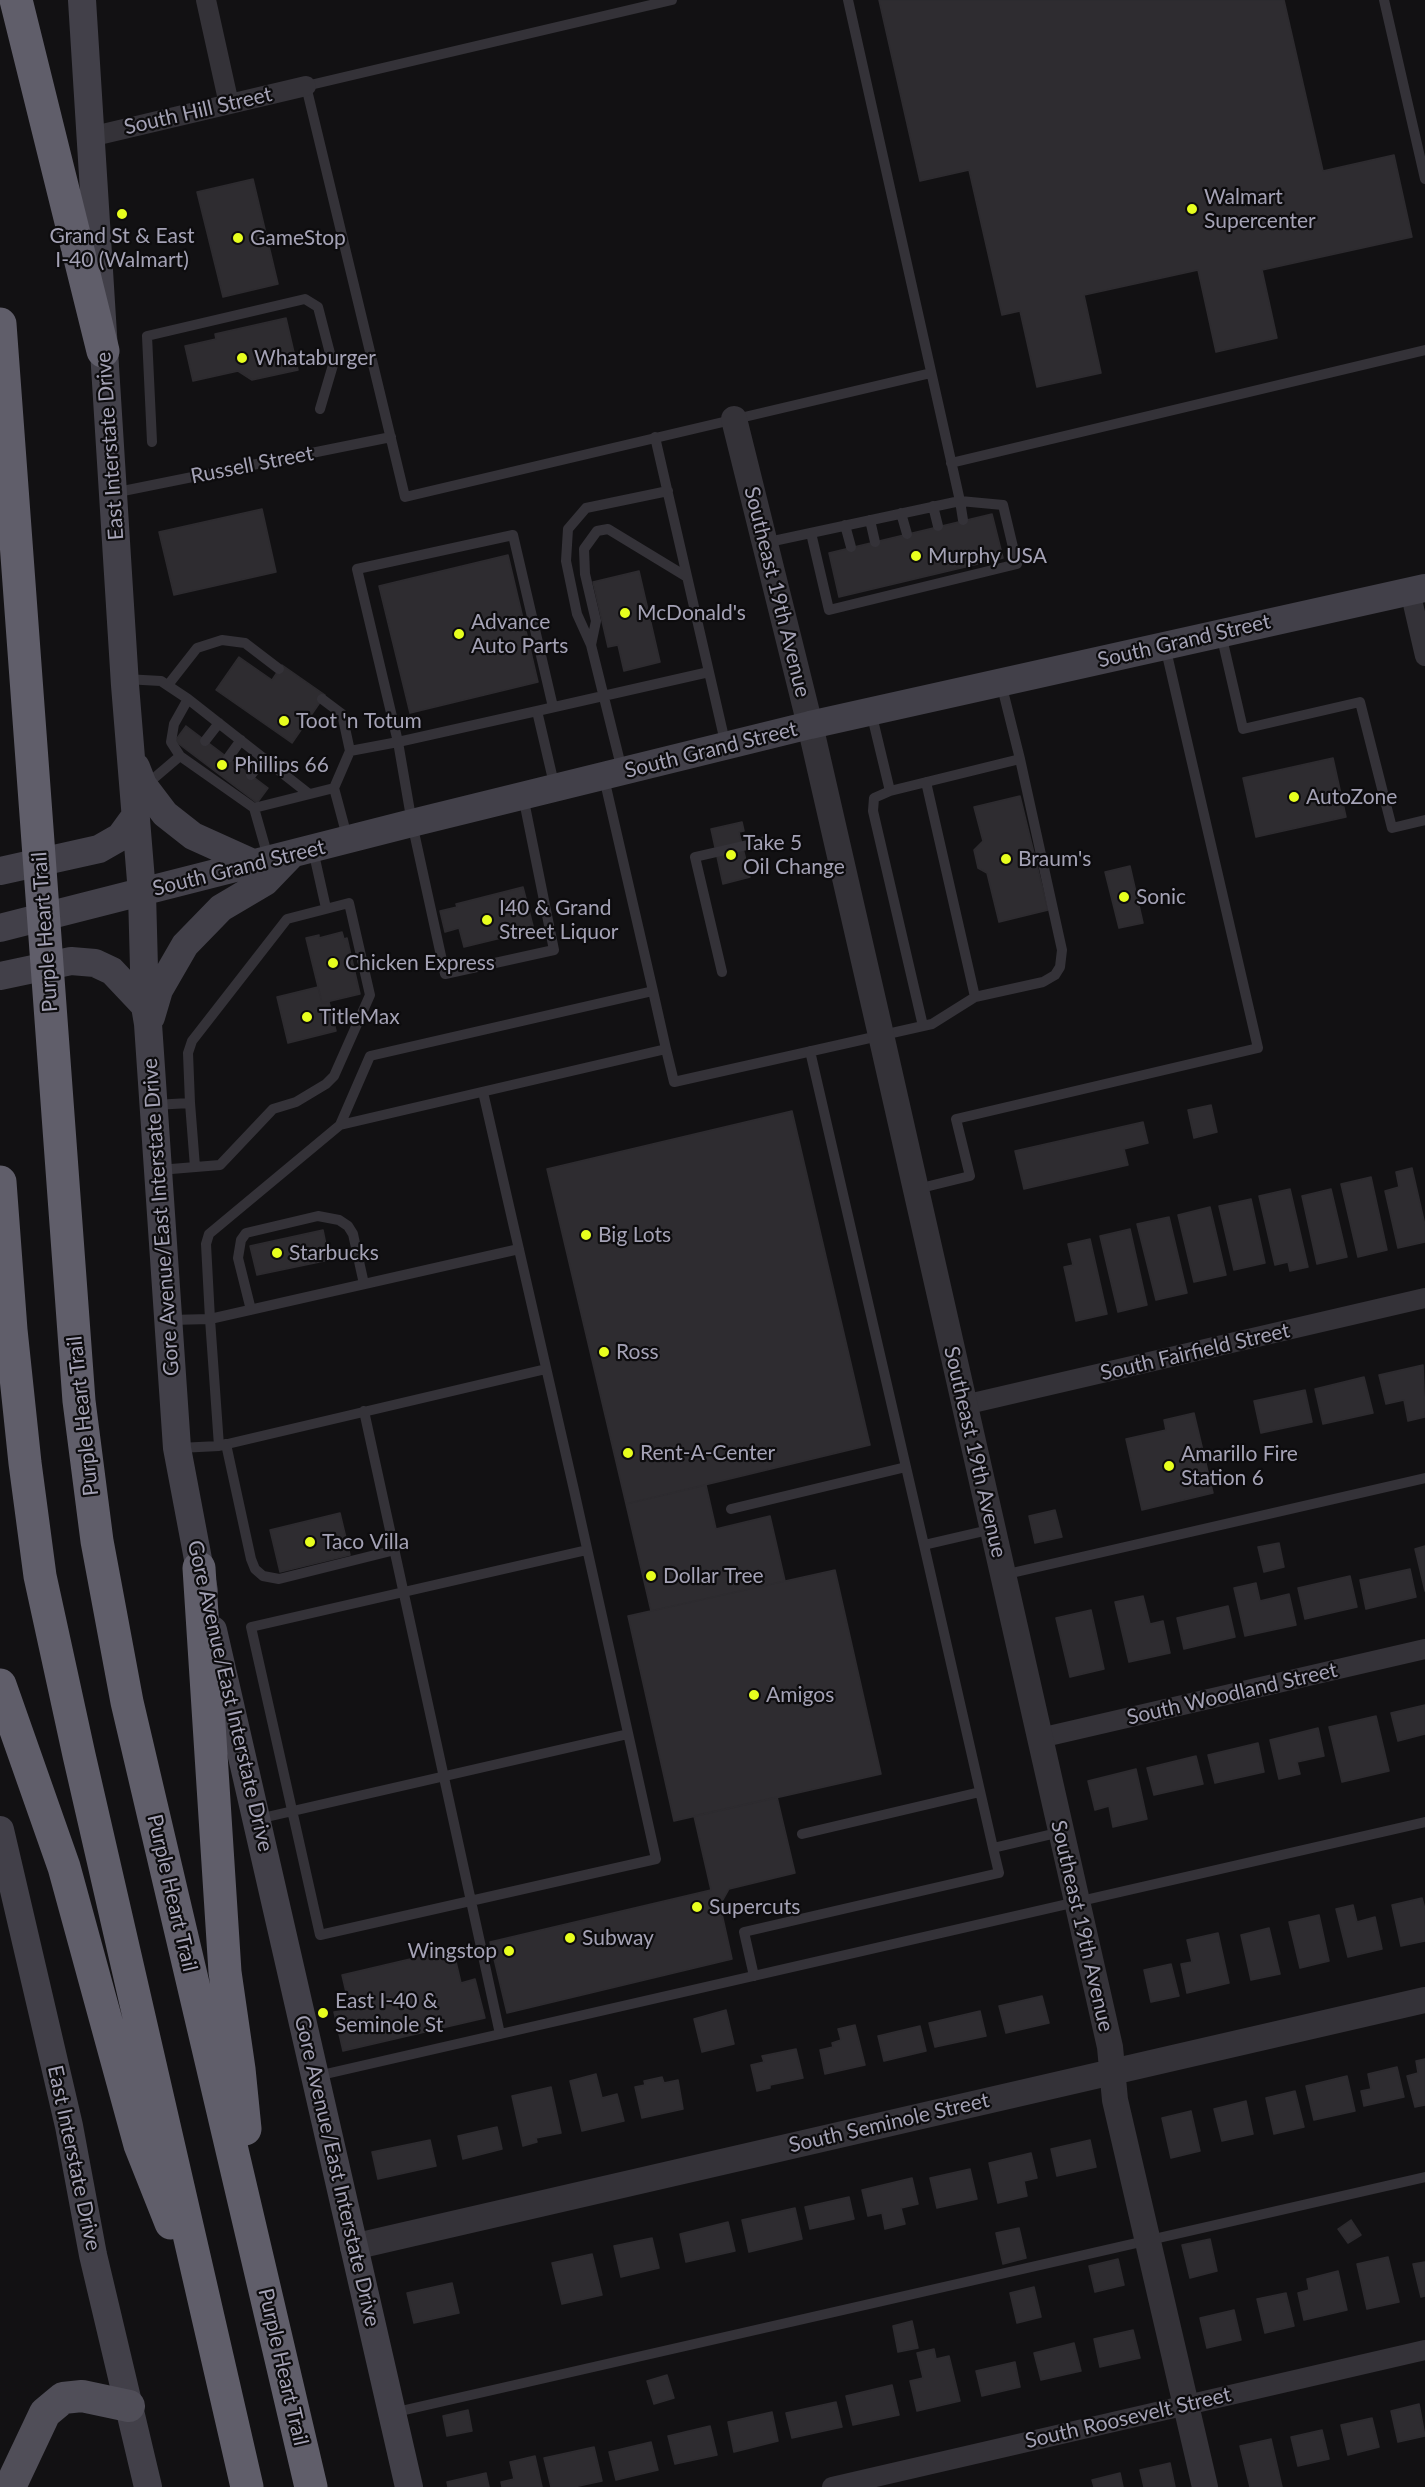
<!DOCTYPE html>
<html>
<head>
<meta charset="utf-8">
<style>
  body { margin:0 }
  canvas { display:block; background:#121113 }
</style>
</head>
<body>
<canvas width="1425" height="2487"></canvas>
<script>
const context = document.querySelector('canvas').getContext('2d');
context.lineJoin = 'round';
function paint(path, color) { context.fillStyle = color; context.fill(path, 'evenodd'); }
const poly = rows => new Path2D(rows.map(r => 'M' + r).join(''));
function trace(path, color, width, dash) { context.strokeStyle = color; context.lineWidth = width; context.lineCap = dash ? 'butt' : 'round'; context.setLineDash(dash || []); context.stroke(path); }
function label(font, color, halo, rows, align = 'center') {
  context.font = font + ' Lato,sans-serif'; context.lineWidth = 4.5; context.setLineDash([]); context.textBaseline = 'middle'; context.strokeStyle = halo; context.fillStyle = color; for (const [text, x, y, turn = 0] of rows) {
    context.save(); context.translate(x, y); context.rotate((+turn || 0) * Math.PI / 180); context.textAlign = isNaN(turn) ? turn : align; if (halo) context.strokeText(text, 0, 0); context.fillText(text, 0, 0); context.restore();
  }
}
const building = poly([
  [879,0,1284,0,1323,171,1394,155,1412,237,1262,270,1277,338,1216,352,1198,270,1084,295,1101,373,1037,387,1020,311,1002,315,969,170,920,181,879,0],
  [253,179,278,284,223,297,197,192,253,179],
  [286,318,298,370,252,380,238,371,193,381,185,346,216,339,215,334,286,318],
  [262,509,276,572,174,595,159,532,262,509],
  [992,514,1003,558,839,597,829,553,992,514],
  [508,555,538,682,410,713,379,586,508,555],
  [639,571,660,662,624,671,618,645,608,647,593,582,639,571],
  [239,657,272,680,282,665,325,695,292,743,216,690,239,657],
  [186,726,268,788,257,803,175,741,186,726],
  [1333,758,1346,817,1256,837,1243,778,1333,758],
  [1020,796,1048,910,999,922,987,873,978,868,974,850,983,841,974,807,1020,796],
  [742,822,744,831,739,832,750,877,723,884,711,829,742,822],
  [1130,866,1143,923,1119,928,1105,872,1130,866],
  [523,887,534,930,464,947,459,928,445,932,440,911,457,907,456,904,523,887],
  [342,932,344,939,347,938,360,994,322,1003,306,938,319,935,319,938,342,932],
  [318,987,322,1003,329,1002,336,1031,288,1043,277,997,318,987],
  [1211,1105,1217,1132,1194,1138,1188,1110,1211,1105],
  [792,1111,870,1445,626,1504,547,1169,792,1111],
  [1143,1122,1148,1143,1124,1149,1128,1165,1024,1189,1015,1151,1143,1122],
  [1412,1168,1425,1225,1425,1242,1398,1248,1385,1191,1399,1187,1396,1172,1412,1168],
  [1371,1177,1387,1250,1358,1257,1341,1184,1371,1177],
  [1290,1189,1308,1267,1290,1271,1288,1262,1275,1265,1259,1196,1290,1189],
  [1331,1189,1347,1257,1317,1264,1302,1196,1331,1189],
  [1251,1199,1265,1263,1234,1270,1219,1206,1251,1199],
  [1210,1207,1226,1275,1194,1282,1178,1215,1210,1207],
  [1169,1217,1187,1293,1156,1300,1137,1224,1169,1217],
  [1130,1229,1147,1305,1118,1312,1100,1236,1130,1229],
  [323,1230,329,1260,257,1275,250,1246,323,1230],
  [1090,1239,1107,1314,1076,1321,1064,1267,1073,1265,1068,1244,1090,1239],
  [1423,1365,1425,1417,1408,1421,1404,1400,1386,1404,1379,1375,1423,1365],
  [1364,1377,1373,1413,1323,1424,1315,1389,1364,1377],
  [1305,1390,1312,1422,1261,1433,1254,1401,1305,1390],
  [1194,1413,1213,1493,1142,1510,1126,1439,1166,1430,1164,1420,1194,1413],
  [706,1485,716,1529,770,1516,785,1581,651,1611,626,1504,706,1485],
  [1055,1510,1062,1537,1035,1543,1029,1516,1055,1510],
  [340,1513,350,1555,280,1572,270,1530,340,1513],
  [1279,1543,1284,1567,1264,1572,1258,1547,1279,1543],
  [1425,1546,1425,1591,1415,1549,1425,1546],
  [1410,1569,1416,1597,1366,1609,1360,1580,1410,1569],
  [835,1570,881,1774,674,1821,628,1616,835,1570],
  [1350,1576,1357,1607,1305,1619,1298,1588,1350,1576],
  [1256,1583,1260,1601,1289,1594,1296,1625,1245,1636,1234,1588,1256,1583],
  [1143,1596,1150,1624,1163,1621,1170,1653,1129,1662,1115,1602,1143,1596],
  [1228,1606,1235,1637,1184,1649,1177,1618,1228,1606],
  [1091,1610,1104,1669,1070,1677,1056,1618,1091,1610],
  [1425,1705,1425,1734,1398,1741,1391,1713,1425,1705],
  [1376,1716,1389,1771,1342,1782,1329,1727,1376,1716],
  [1318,1728,1324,1756,1297,1762,1300,1774,1279,1779,1270,1740,1318,1728],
  [1258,1743,1264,1772,1215,1783,1208,1755,1258,1743],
  [1196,1756,1203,1784,1154,1795,1147,1768,1196,1756],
  [1136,1769,1147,1819,1113,1827,1109,1806,1095,1810,1088,1781,1136,1769],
  [777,1797,795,1873,729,1889,720,1905,732,1959,507,2013,490,1942,711,1890,694,1816,777,1797],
  [1422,1898,1425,1909,1425,1941,1401,1946,1392,1905,1422,1898],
  [1353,1905,1357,1922,1375,1917,1382,1949,1348,1957,1336,1909,1353,1905],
  [1319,1915,1329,1961,1300,1968,1289,1922,1319,1915],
  [1269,1928,1280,1974,1251,1980,1241,1935,1269,1928],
  [1218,1933,1229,1983,1187,1993,1181,1964,1192,1962,1187,1940,1218,1933],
  [453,1949,461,1983,475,1979,485,2018,343,2051,334,2012,350,2009,342,1975,453,1949],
  [1171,1964,1179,1996,1151,2002,1144,1970,1171,1964],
  [1042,1996,1049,2023,1006,2033,999,2006,1042,1996],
  [726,2010,734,2044,702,2052,694,2019,726,2010],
  [980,2011,986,2036,935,2047,929,2023,980,2011],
  [855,2025,865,2065,825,2074,820,2050,833,2047,832,2043,841,2040,838,2029,855,2025],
  [920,2026,926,2051,884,2061,878,2036,920,2026],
  [796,2049,803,2078,770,2085,770,2088,757,2091,751,2065,764,2062,762,2056,796,2049],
  [1425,2059,1425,2105,1415,2107,1407,2076,1418,2073,1416,2061,1425,2059],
  [1397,2067,1404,2097,1364,2106,1361,2091,1371,2089,1368,2074,1397,2067],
  [596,2074,602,2098,617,2094,624,2121,582,2131,570,2081,596,2074],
  [1347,2076,1355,2111,1314,2120,1306,2086,1347,2076],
  [662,2077,664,2083,678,2080,683,2109,642,2118,635,2087,645,2085,644,2081,662,2077],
  [551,2087,561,2133,536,2138,537,2142,523,2146,512,2096,551,2087],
  [1295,2091,1304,2127,1274,2134,1266,2098,1295,2091],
  [1246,2101,1253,2134,1222,2141,1214,2109,1246,2101],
  [1191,2111,1200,2151,1171,2158,1162,2118,1191,2111],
  [497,2127,502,2149,463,2159,458,2136,497,2127],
  [430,2140,436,2166,378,2179,372,2152,430,2140],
  [1090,2140,1096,2167,1057,2176,1051,2149,1090,2140],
  [1031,2153,1037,2178,1024,2181,1027,2196,998,2203,989,2163,1031,2153],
  [970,2169,977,2199,937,2208,930,2178,970,2169],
  [912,2178,918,2204,901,2208,905,2224,885,2229,882,2213,868,2216,862,2190,912,2178],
  [849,2197,854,2219,810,2229,805,2207,849,2197],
  [795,2208,802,2239,749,2252,742,2220,795,2208],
  [1351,2220,1361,2235,1348,2243,1338,2229,1351,2220],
  [728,2222,735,2251,686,2262,680,2234,728,2222],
  [1019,2228,1026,2258,1003,2264,996,2233,1019,2228],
  [652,2238,659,2268,621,2277,614,2246,652,2238],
  [1210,2239,1217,2271,1190,2278,1182,2245,1210,2239],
  [592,2254,602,2295,562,2304,552,2263,592,2254],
  [1388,2257,1399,2302,1367,2309,1357,2264,1388,2257],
  [1118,2259,1124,2285,1095,2292,1089,2266,1118,2259],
  [1425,2262,1425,2296,1421,2297,1413,2264,1425,2262],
  [1338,2271,1347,2310,1304,2320,1298,2293,1309,2290,1307,2279,1338,2271],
  [452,2283,459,2313,414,2323,407,2293,452,2283],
  [1034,2287,1041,2317,1017,2323,1010,2293,1034,2287],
  [1286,2293,1294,2326,1265,2333,1257,2299,1286,2293],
  [1234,2310,1241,2340,1207,2348,1200,2318,1234,2310],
  [912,2321,918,2348,898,2352,893,2326,912,2321],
  [1133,2330,1140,2358,1100,2367,1094,2339,1133,2330],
  [1074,2343,1081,2371,1041,2380,1034,2353,1074,2343],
  [934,2349,936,2359,949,2356,960,2401,917,2411,910,2381,923,2378,917,2353,934,2349],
  [1015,2362,1020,2387,982,2396,976,2371,1015,2362],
  [667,2375,674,2398,654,2404,647,2381,667,2375],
  [892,2385,899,2415,853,2425,846,2396,892,2385],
  [836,2402,842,2427,792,2438,786,2413,836,2402],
  [1419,2404,1425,2436,1398,2442,1391,2411,1419,2404],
  [468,2410,472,2431,447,2436,443,2416,468,2410],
  [772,2412,778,2441,734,2452,728,2422,772,2412],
  [1372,2418,1379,2447,1348,2455,1341,2425,1372,2418],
  [710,2426,717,2455,675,2464,668,2436,710,2426],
  [1322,2430,1329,2459,1298,2466,1291,2437,1322,2430],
  [1271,2439,1282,2487,1250,2487,1240,2446,1271,2439],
  [651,2442,658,2470,616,2480,609,2452,651,2442],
  [594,2447,602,2481,574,2487,551,2487,544,2458,594,2447],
  [535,2456,542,2487,502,2487,501,2482,514,2479,510,2462,535,2456],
  [1170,2463,1175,2487,1144,2487,1140,2470,1170,2463],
  [486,2473,489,2487,448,2487,447,2482,486,2473],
  [1120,2473,1123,2487,1094,2487,1092,2480,1120,2473]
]);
paint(building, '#2e2c30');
trace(building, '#2d2b2f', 1.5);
trace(poly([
  [672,0,306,86,405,497,931,373],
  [1384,0,1425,179],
  [655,437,726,746],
  [152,442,147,336,305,299,318,307,333,365,320,409],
  [951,463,1425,350],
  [113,493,391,437],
  [933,506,938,526],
  [901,513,907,534],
  [870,520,875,542],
  [845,525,851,547],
  [811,533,829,610,1017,564,1003,505,960,501,963,520],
  [764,543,960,501,848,0],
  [1221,634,1243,729,1360,702,1392,828,1425,820],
  [591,645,596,621,585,574,584,549,597,531,608,529,687,577],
  [125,679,161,681,188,699],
  [168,685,197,648,222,640,245,643,279,669],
  [322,699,342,714,350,751],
  [553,707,513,535,357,569,398,742,537,711,709,672],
  [537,711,555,788],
  [871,712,890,791],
  [205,741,219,723],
  [180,756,171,742,174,724,188,699,309,794],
  [228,758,241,740],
  [622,770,591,645,577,614,566,561,568,529,586,508,668,491],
  [251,775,264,758],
  [604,778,653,991],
  [926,782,975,997],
  [146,785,180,756,254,808],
  [334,788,348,840],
  [313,850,326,908],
  [268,857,254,808,334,788,350,751,398,742,412,823,445,974,554,950,523,796],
  [722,972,695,857,765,841],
  [653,991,666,1049,340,1125,370,1056,653,991],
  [923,1026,932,1024,975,997,1043,982,1055,975,1060,967,1062,950,1020,759],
  [666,1049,674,1082,923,1026,873,811,874,798,890,791,1020,759,1001,683],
  [810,1051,924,1545,993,1529],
  [483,1092,574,1490,656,1859,320,1935,251,1627,587,1550],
  [154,1105,190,1103,195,1167],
  [159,1170,220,1165,273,1109,296,1102,326,1084,334,1076,370,995,349,903,287,919,192,1041,188,1053,190,1103],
  [917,1189,970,1176,956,1119,1258,1048,1165,646],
  [251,1310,238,1258,241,1240,246,1233,318,1216,339,1220,348,1226,353,1234,364,1284],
  [170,1320,210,1319,519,1249],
  [364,1411,500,2034],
  [226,1444,251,1559,255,1569,263,1576,279,1579,395,1550],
  [219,1446,546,1369],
  [179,1448,219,1446,210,1319,206,1244,209,1234,340,1125],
  [731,1509,906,1467],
  [924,1545,993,1848,1061,1832],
  [1003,1575,1425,1478],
  [258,1819,628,1734],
  [802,1834,980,1792],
  [754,1976,744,1932,999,1873,993,1848],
  [317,2076,1425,1822],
  [392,2413,1425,2177]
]), '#343238', 10);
trace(poly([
  [206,0,229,104],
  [90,137,306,86],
  [1410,591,1425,656],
  [964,1405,1425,1298],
  [1040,1738,1425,1649],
  [832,2487,1425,2350]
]), '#343238', 20);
trace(poly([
  [734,419,810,725,881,1035,1110,2047,1115,2100,1205,2487],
  [353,2247,1425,2000]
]), '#343238', 26);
trace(poly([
  [82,0,125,685,142,893,145,1006,148,1024,177,1448,204,1591],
  [136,767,143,785,165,814,193,836,255,864],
  [0,871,99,849,120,837,136,815],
  [0,928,412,823,810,725,1425,588],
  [0,976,71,961,95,963,112,971,145,1006],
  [151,1017,159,990,185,945,221,908,265,882,291,855],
  [213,1630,409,2487],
  [0,1830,69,2126,93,2255,148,2487]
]), '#424049', 28);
trace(poly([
  [10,2487,45,2413,63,2398,82,2396,129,2406]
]), '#504e58', 32);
trace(poly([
  [16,0,103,351],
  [0,324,79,1401,97,1541,127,1702,311,2487],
  [0,1182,11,1330,25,1463,40,1576,79,1755,247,2487],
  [199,1568,225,1972,239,2069,245,2129],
  [0,1685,64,1867,140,2145,171,2223]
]), '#605e6a', 33);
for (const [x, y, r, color] of [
  [1192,209,6,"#e7fe1e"],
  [122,214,6,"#e7fe1e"],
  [238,238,6,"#e7fe1e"],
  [242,358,6,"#e7fe1e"],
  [916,556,6,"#e7fe1e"],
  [625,613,6,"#e7fe1e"],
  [459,634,6,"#e7fe1e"],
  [284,721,6,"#e7fe1e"],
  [222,765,6,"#e7fe1e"],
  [1294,797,6,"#e7fe1e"],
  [731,855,6,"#e7fe1e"],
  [1006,859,6,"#e7fe1e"],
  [1124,897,6,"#e7fe1e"],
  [487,920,6,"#e7fe1e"],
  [333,963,6,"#e7fe1e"],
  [307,1017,6,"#e7fe1e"],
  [586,1235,6,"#e7fe1e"],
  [277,1253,6,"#e7fe1e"],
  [604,1352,6,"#e7fe1e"],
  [628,1453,6,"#e7fe1e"],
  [1169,1466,6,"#e7fe1e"],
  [310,1542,6,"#e7fe1e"],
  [651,1576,6,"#e7fe1e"],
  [754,1695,6,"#e7fe1e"],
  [697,1907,6,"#e7fe1e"],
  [570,1938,6,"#e7fe1e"],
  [509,1951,6,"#e7fe1e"],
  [323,2013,6,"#e7fe1e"]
]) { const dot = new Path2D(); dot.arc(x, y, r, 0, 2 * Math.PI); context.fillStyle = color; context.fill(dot); trace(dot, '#0d0c0e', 2); }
label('21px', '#a4a2b5', '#0d0c0e', [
  ["South Hill Street",198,111,-13],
  ["East Interstate Drive",110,446,-94],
  ["Russell Street",252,465,-11],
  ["Southeast 19th Avenue",777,592,76],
  ["South Grand Street",1184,641,-13],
  ["South Grand Street",711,750,-14],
  ["South Grand Street",239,868,-14],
  ["Purple Heart Trail",45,932,-94],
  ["Gore Avenue/East Interstate Drive",161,1217,-94],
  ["South Fairfield Street",1195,1352,-13],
  ["Purple Heart Trail",83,1416,-96],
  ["Southeast 19th Avenue",975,1452,77],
  ["South Woodland Street",1232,1694,-13],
  ["Gore Avenue/East Interstate Drive",230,1696,77],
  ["Purple Heart Trail",172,1893,77],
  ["Southeast 19th Avenue",1082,1926,77],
  ["South Seminole Street",889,2123,-13],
  ["East Interstate Drive",74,2158,78],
  ["Gore Avenue/East Interstate Drive",337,2171,77],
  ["Purple Heart Trail",283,2367,77],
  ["South Roosevelt Street",1128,2418,-13]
]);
label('21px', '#a4a2b5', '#0d0c0e', [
  ["Walmart",1204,197],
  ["Supercenter",1204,221],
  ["Grand St & East",122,236,"center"],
  ["I-40 (Walmart)",122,260,"center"],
  ["GameStop",250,238],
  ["Whataburger",254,358],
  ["Murphy USA",928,556],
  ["McDonald's",637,613],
  ["Advance",471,622],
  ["Auto Parts",471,646],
  ["Toot 'n Totum",296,721],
  ["Phillips 66",234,765],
  ["AutoZone",1306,797],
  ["Take 5",743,843],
  ["Oil Change",743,867],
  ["Braum's",1018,859],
  ["Sonic",1136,897],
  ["I40 & Grand",499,908],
  ["Street Liquor",499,932],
  ["Chicken Express",345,963],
  ["TitleMax",319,1017],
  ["Big Lots",598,1235],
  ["Starbucks",289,1253],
  ["Ross",616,1352],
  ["Rent-A-Center",640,1453],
  ["Amarillo Fire",1181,1454],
  ["Station 6",1181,1478],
  ["Taco Villa",322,1542],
  ["Dollar Tree",663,1576],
  ["Amigos",766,1695],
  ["Supercuts",709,1907],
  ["Subway",582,1938],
  ["Wingstop",497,1951,"right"],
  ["East I-40 &",335,2001],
  ["Seminole St",335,2025]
], 'left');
</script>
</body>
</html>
